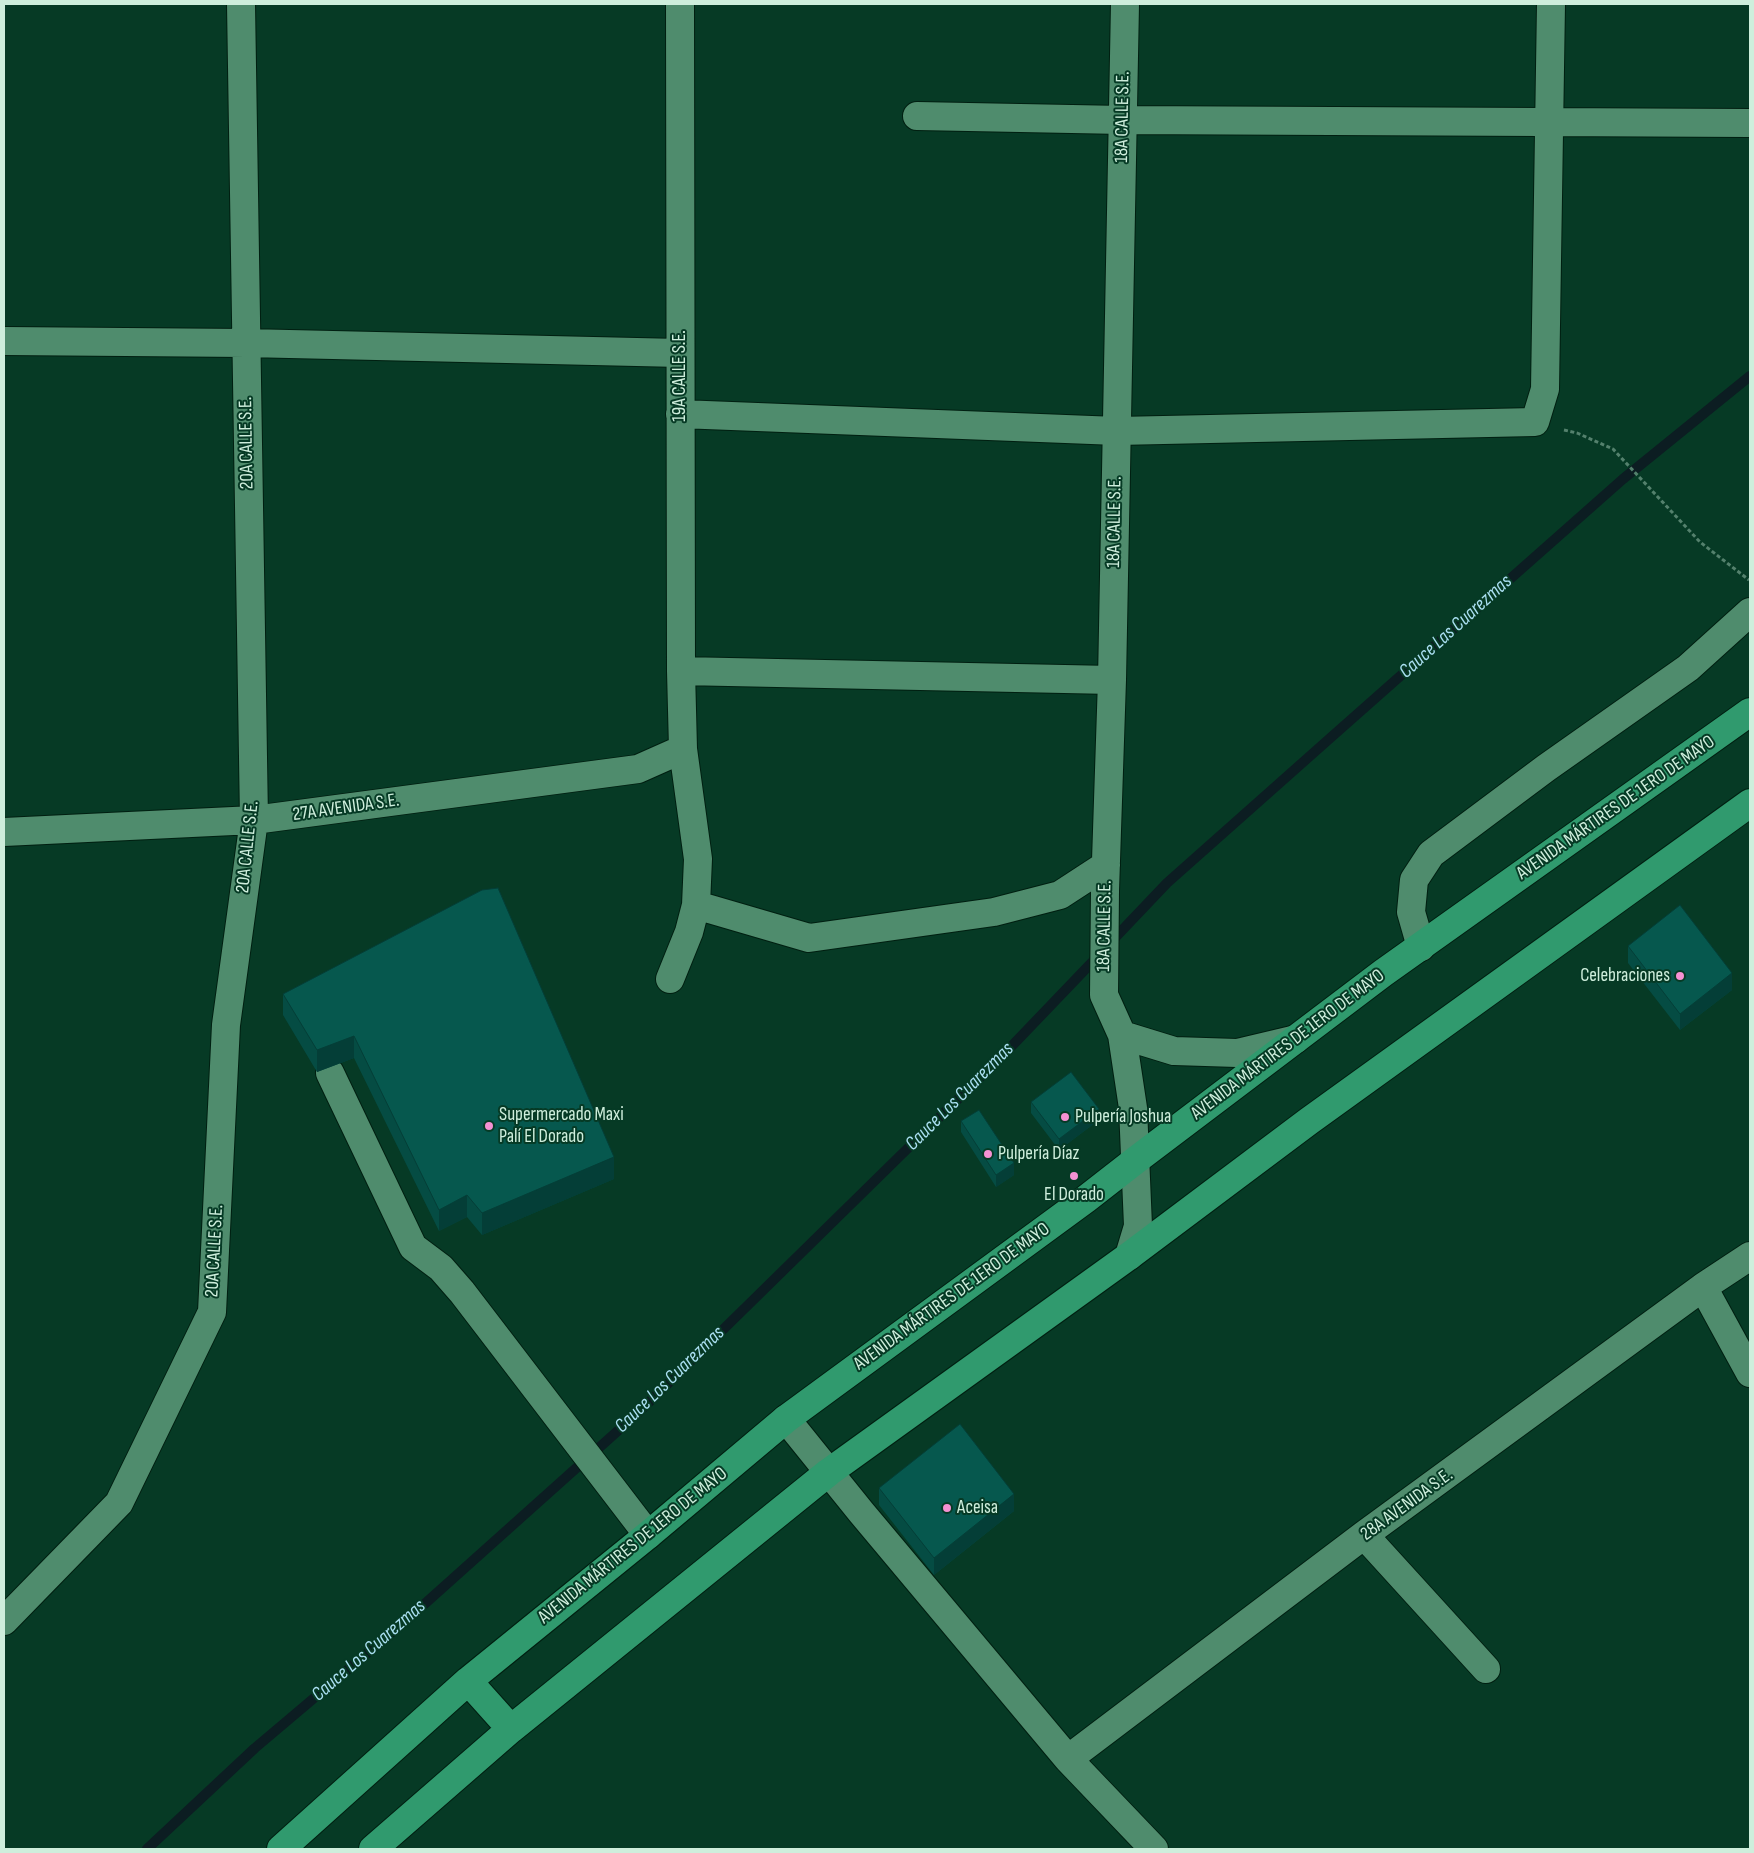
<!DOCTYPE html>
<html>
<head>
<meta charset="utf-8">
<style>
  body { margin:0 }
  #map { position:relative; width:1754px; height:1853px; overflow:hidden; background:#063a25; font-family:"Sofia Sans Condensed",sans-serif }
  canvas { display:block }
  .frame { position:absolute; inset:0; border:5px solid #ceeedc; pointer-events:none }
</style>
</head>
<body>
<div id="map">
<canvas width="1754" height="1853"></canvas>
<div class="frame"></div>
</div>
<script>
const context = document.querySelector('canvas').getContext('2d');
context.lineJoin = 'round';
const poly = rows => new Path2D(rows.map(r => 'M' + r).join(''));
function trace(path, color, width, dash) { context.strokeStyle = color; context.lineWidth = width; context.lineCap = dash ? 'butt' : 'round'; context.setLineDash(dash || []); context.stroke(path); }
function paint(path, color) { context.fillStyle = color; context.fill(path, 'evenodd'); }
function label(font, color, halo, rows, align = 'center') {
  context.font = font + ' "Sofia Sans Condensed",sans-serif'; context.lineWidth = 4; context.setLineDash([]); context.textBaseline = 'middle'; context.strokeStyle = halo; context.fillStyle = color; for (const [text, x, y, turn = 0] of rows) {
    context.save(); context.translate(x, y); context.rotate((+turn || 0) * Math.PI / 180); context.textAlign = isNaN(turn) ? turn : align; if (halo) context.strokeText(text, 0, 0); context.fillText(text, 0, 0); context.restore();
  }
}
trace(poly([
  [1109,944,1167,883,1328,740,1623,479,1750,376],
  [147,1849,255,1748,410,1617,640,1411,1007,1051,1099,955]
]), '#0c1d22', 10);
const minor = poly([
  [1125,4,1112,680,1105,891,1104,995,1122,1035,1133,1108,1138,1226,1129,1256],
  [917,116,1123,120,1750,123],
  [4,341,246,343,680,353],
  [680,414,1117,431,1535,422,1545,389,1551,4],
  [681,671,1112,680],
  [4,832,254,820,638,769,683,749],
  [696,905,809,938,994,912,1060,895,1106,865],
  [1421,947,1411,912,1414,880,1431,854,1546,768,1688,668,1750,612],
  [670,979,689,932,696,905,698,859,683,749,681,671,680,4],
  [1122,1035,1174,1051,1237,1053,1296,1039],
  [330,1073,413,1247,441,1268,462,1292,648,1535],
  [1703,1287,1750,1373],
  [786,1419,861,1512,1068,1759,1154,1849],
  [1364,1535,1486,1669],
  [4,1621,119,1503,212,1312,226,1025,254,820,241,4],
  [1068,1759,1364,1535,1703,1287,1750,1256]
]);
const major = poly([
  [468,1681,511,1729],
  [281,1849,468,1681,648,1535,786,1419,1086,1199,1136,1160,1383,973,1750,712],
  [373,1849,511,1729,829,1472,1129,1256,1309,1121,1750,803]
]);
trace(minor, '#001f11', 30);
trace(major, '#001f11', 30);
trace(poly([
  [1564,430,1577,433,1613,449,1700,542,1749,580]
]), '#54816d', 3, [4, 2.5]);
trace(minor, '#4f8c6d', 28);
trace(major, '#309a6e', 28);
paint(poly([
  [1628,946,1732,990,1680,1030,1628,963],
  [283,994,614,1179,482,1235,467,1217,439,1231,354,1058,317,1072,283,1015],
  [1031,1102,1099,1120,1059,1150,1031,1113],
  [961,1121,1014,1175,996,1187,961,1132],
  [879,1488,1014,1511,934,1575,879,1505]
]), '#054c43');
paint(poly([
  [1732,973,1732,990,1680,1030,1680,1014],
  [354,1036,354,1058,317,1072,317,1050],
  [1099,1109,1099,1120,1059,1150,1059,1139],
  [614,1157,614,1179,482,1235,482,1213],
  [1014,1163,1014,1175,996,1187,996,1175],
  [467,1195,467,1217,439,1231,439,1210],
  [1014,1494,1014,1511,934,1575,934,1558]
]), '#043e37');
const building = poly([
  [498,888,614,1157,482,1213,467,1195,439,1210,354,1036,317,1050,283,994,482,890,498,888],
  [1680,905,1732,973,1680,1014,1628,946,1680,905],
  [1071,1072,1099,1109,1059,1139,1031,1102,1071,1072],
  [979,1110,1014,1163,996,1175,961,1121,979,1110],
  [960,1424,1014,1494,934,1558,879,1488,960,1424]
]);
paint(building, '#06584e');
trace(building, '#043e37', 1);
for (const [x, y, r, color] of [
  [1680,976,5,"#f491d3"],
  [1065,1117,5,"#f491d3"],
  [489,1126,5,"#f491d3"],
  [988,1154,5,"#f491d3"],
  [1074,1176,5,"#f491d3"],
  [947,1508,5,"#f491d3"]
]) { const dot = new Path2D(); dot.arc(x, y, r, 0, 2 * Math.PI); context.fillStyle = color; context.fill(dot); trace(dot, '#063a25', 2); }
label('19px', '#ceeedc', '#063a25', [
  ["18A CALLE S.E.",1123,117,-89],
  ["19A CALLE S.E.",680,376,-90],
  ["20A CALLE S.E.",247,443,-91],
  ["18A CALLE S.E.",1115,522,-89],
  ["27A AVENIDA S.E.",346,808,-8],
  ["AVENIDA MÁRTIRES DE 1ERO DE MAYO",1616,808,-35],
  ["20A CALLE S.E.",248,847,-84],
  ["18A CALLE S.E.",1105,926,-89],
  ["AVENIDA MÁRTIRES DE 1ERO DE MAYO",1288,1045,-37],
  ["20A CALLE S.E.",215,1251,-87],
  ["AVENIDA MÁRTIRES DE 1ERO DE MAYO",952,1297,-36],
  ["28A AVENIDA S.E.",1407,1505,-36],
  ["AVENIDA MÁRTIRES DE 1ERO DE MAYO",633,1546,-39]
]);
label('19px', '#ceeedc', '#063a25', [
  ["Celebraciones",1670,976,"right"],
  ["Supermercado Maxi",499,1115],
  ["Palí El Dorado",499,1137],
  ["Pulpería Joshua",1075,1117],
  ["Pulpería Díaz",998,1154],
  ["El Dorado",1074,1195,"center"],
  ["Aceisa",957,1508]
], 'left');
label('italic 20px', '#aadff1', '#063a25', [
  ["Cauce Las Cuarezmas",1456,627,-42],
  ["Cauce Los Cuarezmas",960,1097,-45],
  ["Cauce Los Cuarezmas",670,1380,-44],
  ["Cauce Los Cuarezmas",369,1651,-41]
]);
</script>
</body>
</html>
